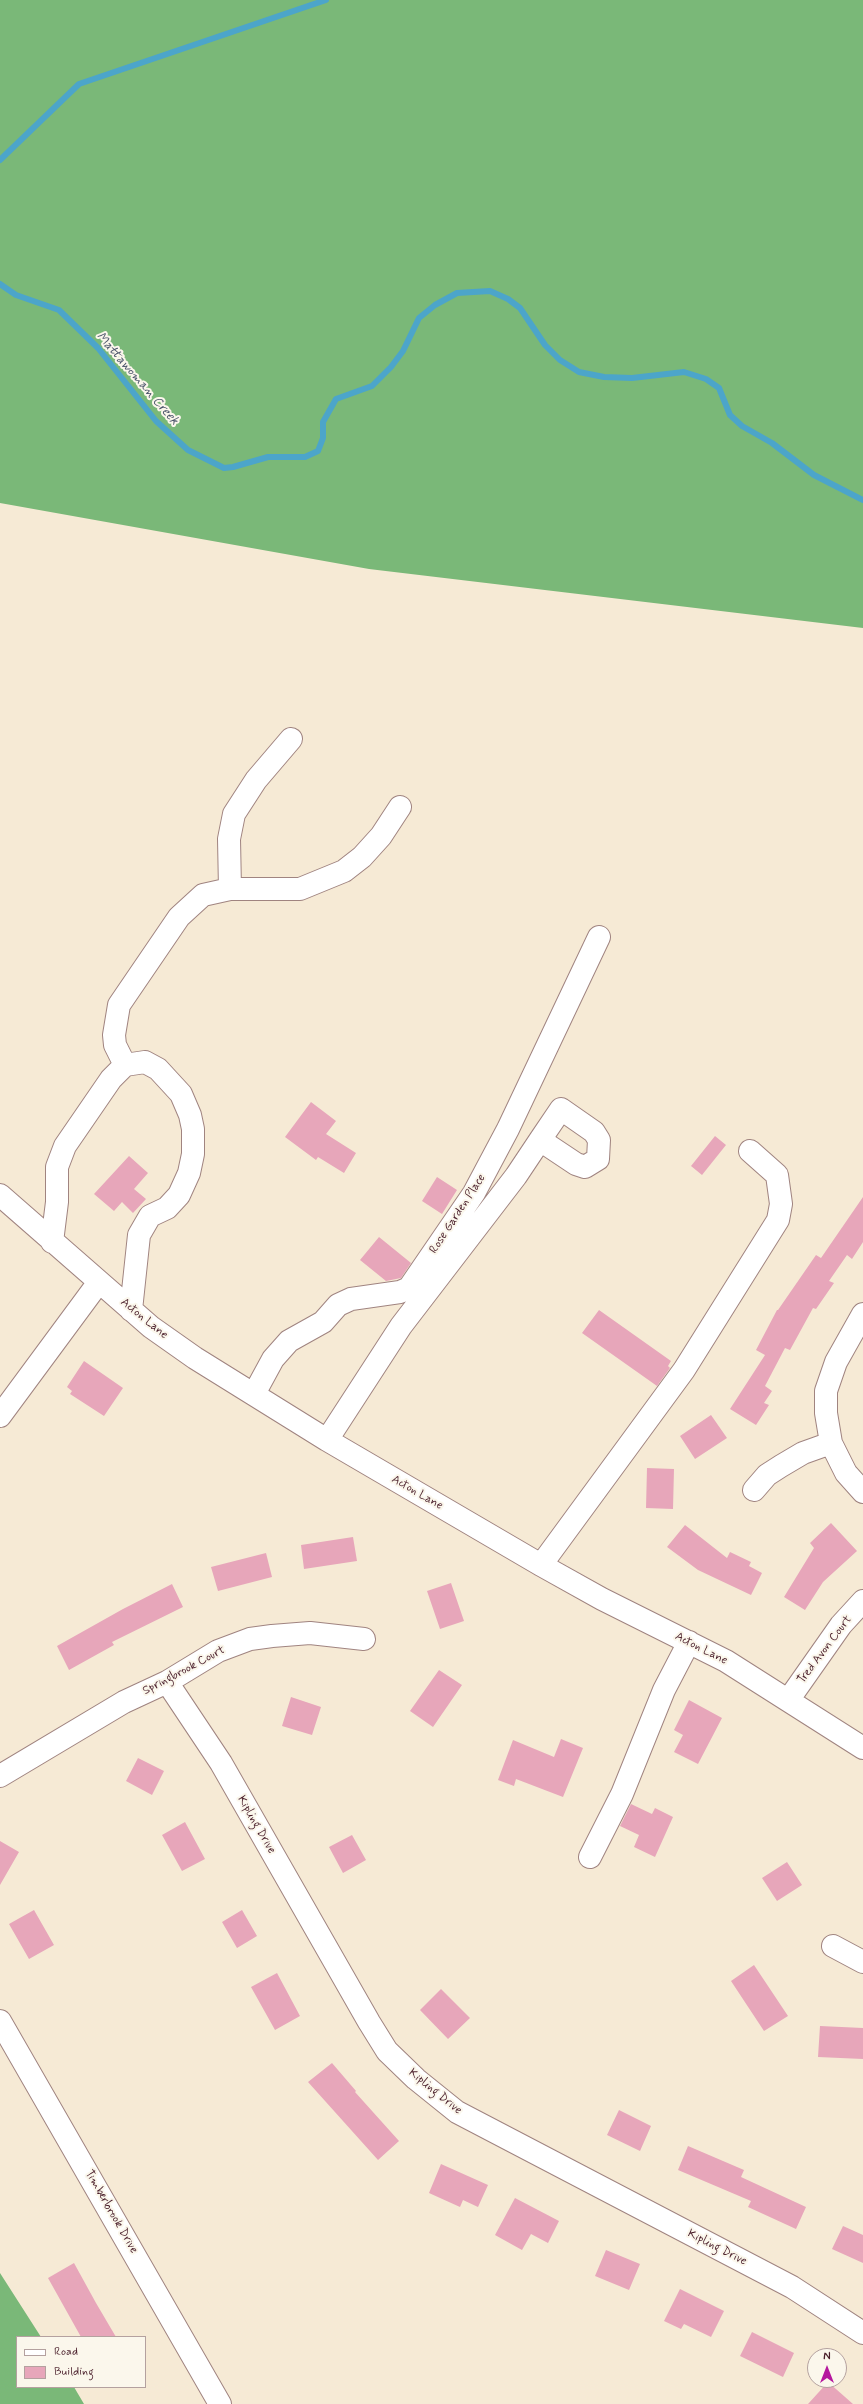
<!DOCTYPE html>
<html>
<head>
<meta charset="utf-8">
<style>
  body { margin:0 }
  #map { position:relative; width:863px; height:2404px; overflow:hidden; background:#f6ead5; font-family:Mynerve,sans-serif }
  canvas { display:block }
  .legend { position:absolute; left:16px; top:2336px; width:130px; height:52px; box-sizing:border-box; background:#fbf7ec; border:1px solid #b4a19f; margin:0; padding:5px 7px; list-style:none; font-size:12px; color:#4a1f2b }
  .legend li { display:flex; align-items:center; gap:8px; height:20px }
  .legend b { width:20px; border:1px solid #b4a19f }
  .north { position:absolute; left:807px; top:2348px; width:40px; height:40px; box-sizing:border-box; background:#fbf7ec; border:1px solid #b4a19f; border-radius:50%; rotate:0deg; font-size:11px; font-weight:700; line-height:16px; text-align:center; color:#4a1f2b }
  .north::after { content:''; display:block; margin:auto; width:14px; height:18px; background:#b5179e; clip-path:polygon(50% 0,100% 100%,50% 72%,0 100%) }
</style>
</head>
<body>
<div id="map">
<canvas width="863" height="2404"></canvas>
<ul class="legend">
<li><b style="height:5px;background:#fff"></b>Road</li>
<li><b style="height:11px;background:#e7a6ba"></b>Building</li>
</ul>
<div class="north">N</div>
</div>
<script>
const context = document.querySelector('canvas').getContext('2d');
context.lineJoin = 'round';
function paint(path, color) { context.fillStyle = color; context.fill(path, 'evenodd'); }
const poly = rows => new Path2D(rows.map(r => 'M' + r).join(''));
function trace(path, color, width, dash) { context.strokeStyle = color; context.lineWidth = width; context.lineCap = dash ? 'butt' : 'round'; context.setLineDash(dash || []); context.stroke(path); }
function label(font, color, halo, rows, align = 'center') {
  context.font = font + ' Mynerve,sans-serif'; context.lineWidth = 4; context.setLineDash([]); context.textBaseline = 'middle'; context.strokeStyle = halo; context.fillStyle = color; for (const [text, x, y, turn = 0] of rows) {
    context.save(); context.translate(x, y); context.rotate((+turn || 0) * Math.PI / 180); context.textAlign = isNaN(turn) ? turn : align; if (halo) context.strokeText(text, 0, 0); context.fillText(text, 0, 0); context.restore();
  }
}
paint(poly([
  [0,0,863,0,863,628,369,569,0,503],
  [0,2273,41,2337,17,2337,17,2387,74,2387,84,2404,0,2404]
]), '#7ab878');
trace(poly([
  [0,160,79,84,326,0],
  [0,284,16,295,59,310,98,348,156,421,188,450,224,468,233,467,268,457,305,457,318,451,323,438,323,422,336,399,372,386,391,367,403,351,419,318,435,305,457,293,490,291,508,299,520,308,545,345,560,360,579,372,604,377,632,378,684,372,706,379,719,388,730,415,742,426,772,443,814,475,863,500]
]), '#4ca5ca', 6);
paint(poly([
  [311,1102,336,1121,326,1134,356,1153,344,1173,318,1157,316,1160,285,1137],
  [715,1136,726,1145,702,1175,691,1166],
  [129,1156,148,1173,134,1189,146,1199,133,1213,122,1202,114,1211,94,1194],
  [437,1177,457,1190,442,1214,422,1201],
  [863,1197,863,1242,852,1259,847,1255,829,1281,834,1283,816,1309,813,1308,790,1350,785,1348,765,1386,772,1391,764,1403,769,1405,756,1425,730,1409,765,1355,756,1350,777,1310,778,1310,816,1255,821,1258],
  [379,1237,411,1263,401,1278,386,1281,360,1260],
  [599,1310,671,1361,668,1366,670,1368,657,1386,582,1333],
  [84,1361,123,1388,104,1416,70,1394,72,1391,67,1387],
  [711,1415,727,1438,695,1459,680,1436],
  [647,1468,674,1469,673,1509,646,1508],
  [831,1523,857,1551,823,1582,805,1610,784,1597,814,1548,810,1543],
  [685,1525,727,1558,730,1552,751,1562,749,1566,762,1573,751,1595,698,1570,667,1547],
  [353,1537,357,1561,304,1569,301,1545],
  [266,1553,272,1577,218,1591,211,1567],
  [451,1583,464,1621,440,1629,427,1591],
  [172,1584,183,1607,112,1642,114,1645,69,1670,57,1646,123,1609],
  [439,1670,462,1685,433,1727,410,1711],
  [291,1697,321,1707,312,1735,282,1726],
  [689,1700,722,1718,698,1764,674,1752,683,1735,674,1730],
  [561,1739,583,1748,563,1797,516,1779,514,1786,498,1780,513,1740,554,1757],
  [138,1758,164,1771,152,1795,126,1781],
  [631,1804,652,1814,655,1808,673,1817,655,1857,634,1847,639,1835,620,1826],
  [185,1822,205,1859,182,1871,162,1835],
  [352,1835,366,1860,343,1873,329,1847],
  [0,1841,19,1852,0,1885],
  [787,1862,802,1885,777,1901,762,1878],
  [34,1910,54,1945,29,1959,9,1924],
  [242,1910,257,1936,237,1948,222,1922],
  [754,1965,788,2016,764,2031,731,1981],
  [277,1973,300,2016,275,2030,251,1987],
  [441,1989,470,2018,448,2039,420,2010],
  [820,2026,863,2028,863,2059,818,2057],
  [332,2063,356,2091,355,2092,399,2141,378,2160,308,2082],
  [619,2110,651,2126,640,2151,607,2135],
  [688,2146,744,2170,741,2177,806,2207,796,2229,748,2207,751,2201,678,2170],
  [441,2164,488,2185,478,2207,463,2200,460,2207,429,2193],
  [515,2198,559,2221,548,2243,531,2234,522,2250,495,2235],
  [843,2226,863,2235,863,2263,832,2249],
  [606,2250,640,2264,629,2290,595,2276],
  [74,2263,96,2303,116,2337,81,2337,48,2278],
  [680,2289,724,2311,711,2337,684,2324,681,2329,664,2321],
  [752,2332,794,2353,783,2377,740,2356],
  [828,2382,853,2404,808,2404]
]), '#e7a6ba');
const minor = poly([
  [230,889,229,839,234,814,256,780,291,739],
  [125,1065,115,1045,114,1035,119,1005,179,917,203,895,230,889,300,889,344,871,362,857,381,836,400,807],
  [0,1195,151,1327,195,1358,327,1440,541,1565,602,1599,726,1661,863,1748],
  [52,1242,57,1202,57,1167,65,1146,111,1079,125,1065,145,1062,158,1069,181,1094,190,1115,193,1129,193,1154,189,1173,179,1195,167,1208,150,1216,139,1235,131,1310],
  [863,1314,836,1362,826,1391,826,1413,831,1443,846,1473,863,1492],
  [254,1394,273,1359,289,1341,323,1322,338,1305,351,1299,400,1292,409,1288,474,1193,508,1129,599,937],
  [0,1416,99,1282],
  [327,1440,401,1326,516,1176,540,1140,561,1109,594,1132,599,1140,598,1159,585,1167,576,1164,540,1140],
  [754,1490,767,1475,781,1466,803,1453,831,1443],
  [541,1565,684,1370,778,1220,781,1204,777,1175,750,1151],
  [167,1682,221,1763,369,2022,387,2051,416,2079,457,2112,792,2287,863,2333],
  [789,1699,841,1625,863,1601],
  [0,1776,124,1702,167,1682,218,1651,250,1639,272,1636,310,1633,364,1639],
  [590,1857,622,1794,664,1690,689,1642],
  [833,1946,863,1962],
  [0,2021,220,2404]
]);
trace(minor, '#a08480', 24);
trace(minor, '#fff', 22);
label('12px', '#4a1f2b', '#fbf7ec', [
  ["Rose Garden Place",458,1214,-57],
  ["Acton Lane",144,1319,39],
  ["Acton Lane",417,1493,30],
  ["Acton Lane",701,1649,27],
  ["Tred Avon Court",825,1650,-53],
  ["Springbrook Court",184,1671,-28],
  ["Kipling Drive",256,1825,60],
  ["Kipling Drive",435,2092,39],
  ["Timberbrook Drive",111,2212,60],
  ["Kipling Drive",717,2248,27]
]);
label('italic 13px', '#4b556b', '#fbf7ec', [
  ["Mattawoman Creek",137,379,49]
]);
</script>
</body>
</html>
